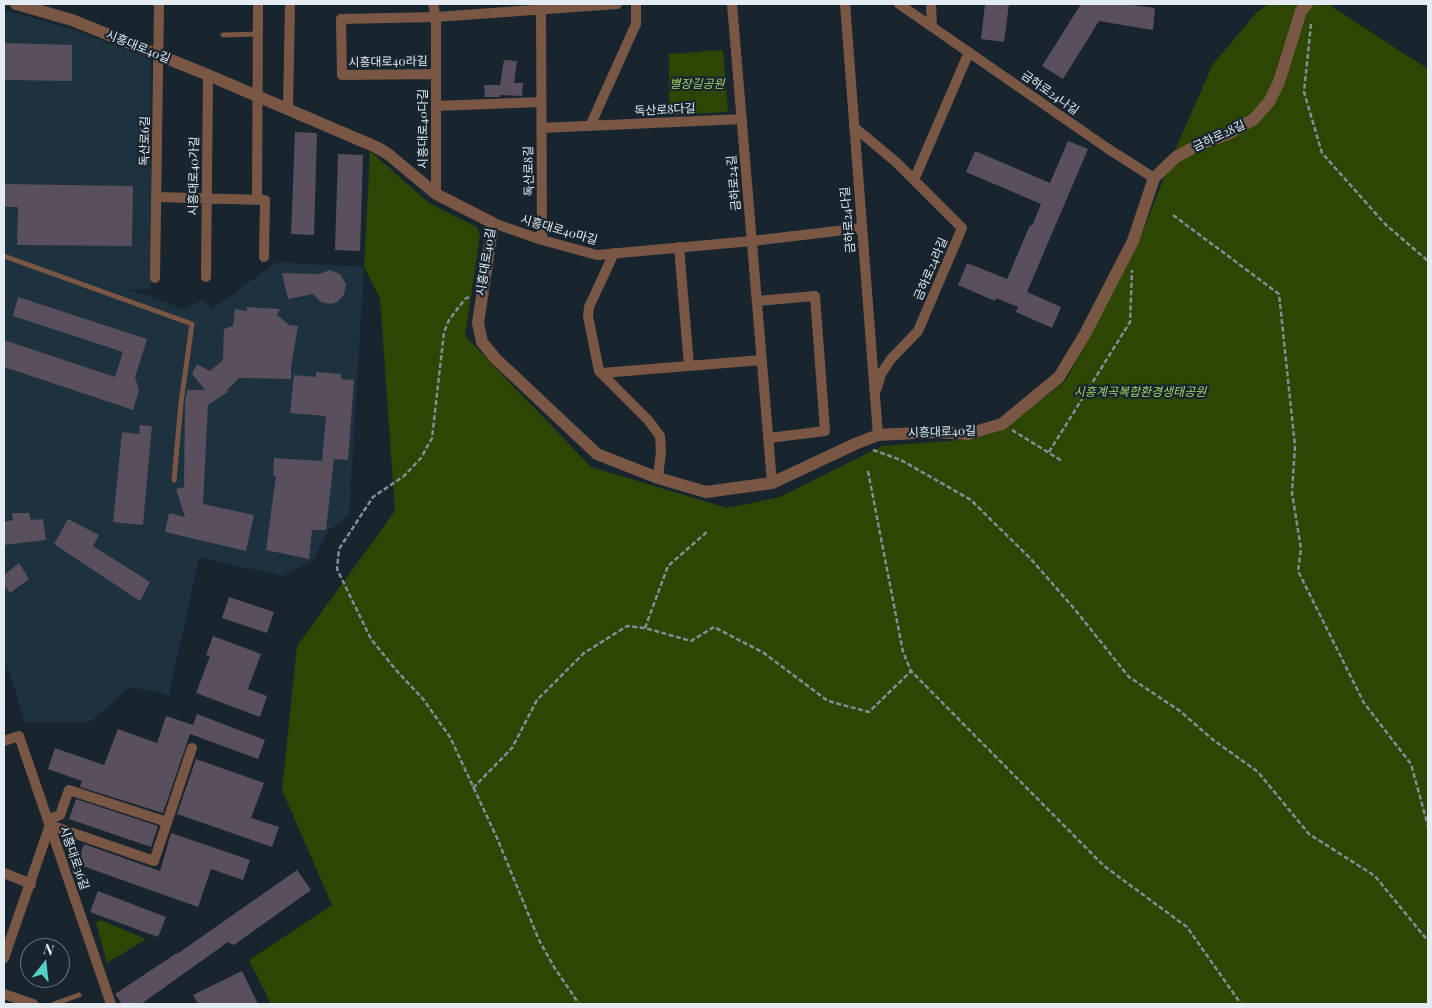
<!DOCTYPE html>
<html>
<head>
<meta charset="utf-8">
<style>
  body { margin:0 }
  #map { position:relative; width:1432px; height:1008px; overflow:hidden; background:#18252f; font-family:"Playfair Display",serif }
  canvas { display:block }
  .frame { position:absolute; inset:0; border:5px solid #e4ecf3; pointer-events:none }
  .north { position:absolute; left:20px; top:938px; width:50px; height:50px; box-sizing:border-box; background:#18252f; border:1px solid #6a757d; border-radius:50%; rotate:16deg; font-size:14px; font-weight:700; line-height:20px; text-align:center; color:#e4ecf3 }
  .north::after { content:''; display:block; margin:auto; width:18px; height:22px; background:#56cec4; clip-path:polygon(50% 0,100% 100%,50% 72%,0 100%) }
</style>
</head>
<body>
<div id="map">
<canvas width="1432" height="1008"></canvas>
<div class="frame"></div>
<div class="north">N</div>
</div>
<script>
const context = document.querySelector('canvas').getContext('2d');
context.lineJoin = 'round';
function paint(path, color) { context.fillStyle = color; context.fill(path, 'evenodd'); }
const poly = rows => new Path2D(rows.map(r => 'M' + r).join(''));
function trace(path, color, width, dash) { context.strokeStyle = color; context.lineWidth = width; context.lineCap = dash ? 'butt' : 'round'; context.setLineDash(dash || []); context.stroke(path); }
function label(font, color, halo, rows, align = 'center') {
  context.font = font + ' "Playfair Display","Noto Sans KR",serif'; context.lineWidth = 4.5; context.setLineDash([]); context.textBaseline = 'middle'; context.strokeStyle = halo; context.fillStyle = color; for (const [text, x, y, turn = 0] of rows) {
    context.save(); context.translate(x, y); context.rotate((+turn || 0) * Math.PI / 180); context.textAlign = isNaN(turn) ? turn : align; if (halo) context.strokeText(text, 0, 0); context.fillText(text, 0, 0); context.restore();
  }
}
paint(poly([
  [4,10,69,28,151,59,151,289,127,289,184,309,202,300,212,309,277,262,364,267,349,515,328,531,313,560,282,576,199,557,169,695,130,687,90,722,25,722,9,671,4,669]
]), '#1e313f');
paint(poly([
  [1269,4,1328,4,1428,69,1428,1004,271,1004,249,960,332,905,282,790,297,646,395,511,380,298,364,267,370,151,429,203,477,227,480,236,465,336,591,467,727,508,780,497,882,446,974,439,1003,430,1066,380,1137,246,1175,150,1213,64,1256,13],
  [723,50,728,112,669,115,669,54],
  [101,920,146,939,107,963,96,923]
]), '#2d4603');
paint(poly([
  [985,4,1009,4,1004,42,981,39],
  [1081,4,1124,4,1155,8,1153,30,1099,21,1063,79,1042,66],
  [4,43,72,45,72,81,4,80],
  [504,60,517,61,514,83,523,83,522,96,500,95,500,97,485,97,484,85,500,85],
  [295,132,317,133,314,235,291,234],
  [1068,141,1088,149,1027,292,1061,307,1052,328,1016,312,1018,307,996,298,995,301,958,285,967,263,1007,279,1030,225,1032,226,1041,204,966,172,975,151,1050,183],
  [338,154,363,155,360,251,335,250],
  [4,184,133,186,132,246,17,245,18,207,4,207],
  [330,270,340,274,346,284,344,295,337,302,331,304,321,302,313,294,288,299,282,273,319,274],
  [18,297,147,339,135,377,139,390,133,410,4,367,4,340,115,377,123,352,13,316],
  [247,307,280,309,277,315,289,325,298,326,291,367,291,379,239,378,226,391,229,391,208,405,203,504,254,515,246,551,165,532,169,513,185,517,176,489,184,487,185,403,187,390,205,390,192,374,197,364,210,371,223,360,224,329,233,326,235,309,247,311],
  [316,372,341,374,341,379,354,380,348,460,334,459,326,530,312,530,309,559,266,550,276,476,273,476,274,458,322,461,326,416,290,413,294,375,316,377],
  [140,425,152,426,143,525,113,522,122,432,139,434],
  [12,513,29,513,31,520,43,519,46,540,4,545,4,522,13,520],
  [68,519,99,535,93,546,150,582,140,601,54,544],
  [19,563,29,579,10,593,4,585,4,575],
  [229,597,274,612,267,633,222,618],
  [213,636,261,654,248,689,267,696,260,717,196,693,210,656,206,655],
  [197,714,265,740,258,759,190,734,163,813,80,787,82,781,48,769,55,748,104,765,118,729,157,743,166,716,193,725],
  [196,759,264,783,251,818,279,827,272,847,177,814],
  [76,799,158,826,151,847,69,819],
  [171,833,250,860,243,880,211,869,198,907,77,864,84,844,160,871],
  [297,870,311,890,234,945,228,942,141,1004,122,1004,115,994,177,953,177,954],
  [98,891,166,917,158,937,90,912],
  [242,971,258,1004,198,1004,193,995]
]), '#594f5d');
trace(poly([
  [1311,24,1304,92,1322,153,1385,224,1428,261],
  [1173,215,1279,294,1295,446,1292,493,1301,549,1298,571,1364,703,1411,764,1428,826],
  [469,297,465,299,449,320,444,332,432,438,421,458,404,476,373,497,339,549,337,569,371,639,396,670,423,699,450,737,497,838,539,940,554,967,579,1004],
  [1012,430,1062,461],
  [873,450,901,460,971,500,1030,558,1072,606,1129,677,1180,711,1212,739,1258,772,1309,834,1375,876,1428,941],
  [1049,452,1130,322,1132,270],
  [868,471,903,652,911,671,1104,866,1187,927,1241,1004],
  [645,628,668,566,708,531],
  [473,788,512,748,537,700,584,653,627,626,645,628,691,641,714,627,764,653,828,701,869,712,911,671]
]), '#848e96', 2.5, [5, 2.5]);
trace(poly([
  [223,35,258,34],
  [4,256,192,324,181,403,174,480],
  [54,1004,79,995]
]), '#7a5745', 5);
trace(poly([
  [433,4,436,17,436,194],
  [541,4,542,240],
  [732,4,772,483],
  [845,4,878,435],
  [899,4,1107,148,1154,178],
  [931,4,932,27],
  [436,74,342,75,341,19,436,17,617,4],
  [436,106,541,102],
  [288,109,290,4],
  [590,126,636,24,636,4],
  [854,127,896,162,962,228,918,331,891,359,881,374,877,388],
  [541,128,742,119],
  [914,180,969,52],
  [156,197,265,200,264,257],
  [257,200,258,4],
  [493,223,542,240,597,255,752,241,862,228],
  [679,247,689,366],
  [614,253,589,307,588,316,599,371,648,420,660,436,661,451,658,478],
  [206,277,208,75],
  [155,278,159,4],
  [757,301,815,296,825,431,769,438],
  [602,373,762,360],
  [4,741,19,736,111,1004],
  [48,819,60,815,69,790,167,822],
  [4,873,31,884],
  [4,958,50,825,154,861,192,748],
  [4,994,33,1004]
]), '#7a5745', 10);
trace(poly([
  [16,4,72,20,208,75,376,147,388,154,436,194,493,223,478,323,482,342,495,358,597,454,658,478,706,492,772,483,855,444,878,435,935,432,968,434,1002,424,1059,377,1085,334,1133,241,1154,178,1176,157,1200,144,1228,134,1254,119,1269,102,1279,82,1301,11,1307,4]
]), '#7a5745', 12);
label('12px', '#e4ecf3', '#18252f', [
  ["시흥대로40길",138,47,22],
  ["시흥대로40라길",388,62,-1],
  ["금하로24나길",1050,93,35],
  ["독산로8다길",665,110,-3],
  ["시흥대로40다길",423,129,-90],
  ["금하로28길",1219,136,-25],
  ["독산로6길",145,141,-89],
  ["독산로8길",529,171,-91],
  ["시흥대로40가길",194,176,-89],
  ["금하로24길",734,183,-95],
  ["금하로24다길",848,220,-95],
  ["시흥대로40마길",559,230,16],
  ["시흥대로40길",486,262,-81],
  ["금하로24라길",931,269,-67],
  ["시흥대로40길",942,432,-2],
  ["시흥대로36길",74,858,71]
]);
label('italic 12px', '#a1d364', '#18252f', [
  ["별장길공원",697,84],
  ["시흥계곡복합환경생태공원",1140,392]
]);
</script>
</body>
</html>
